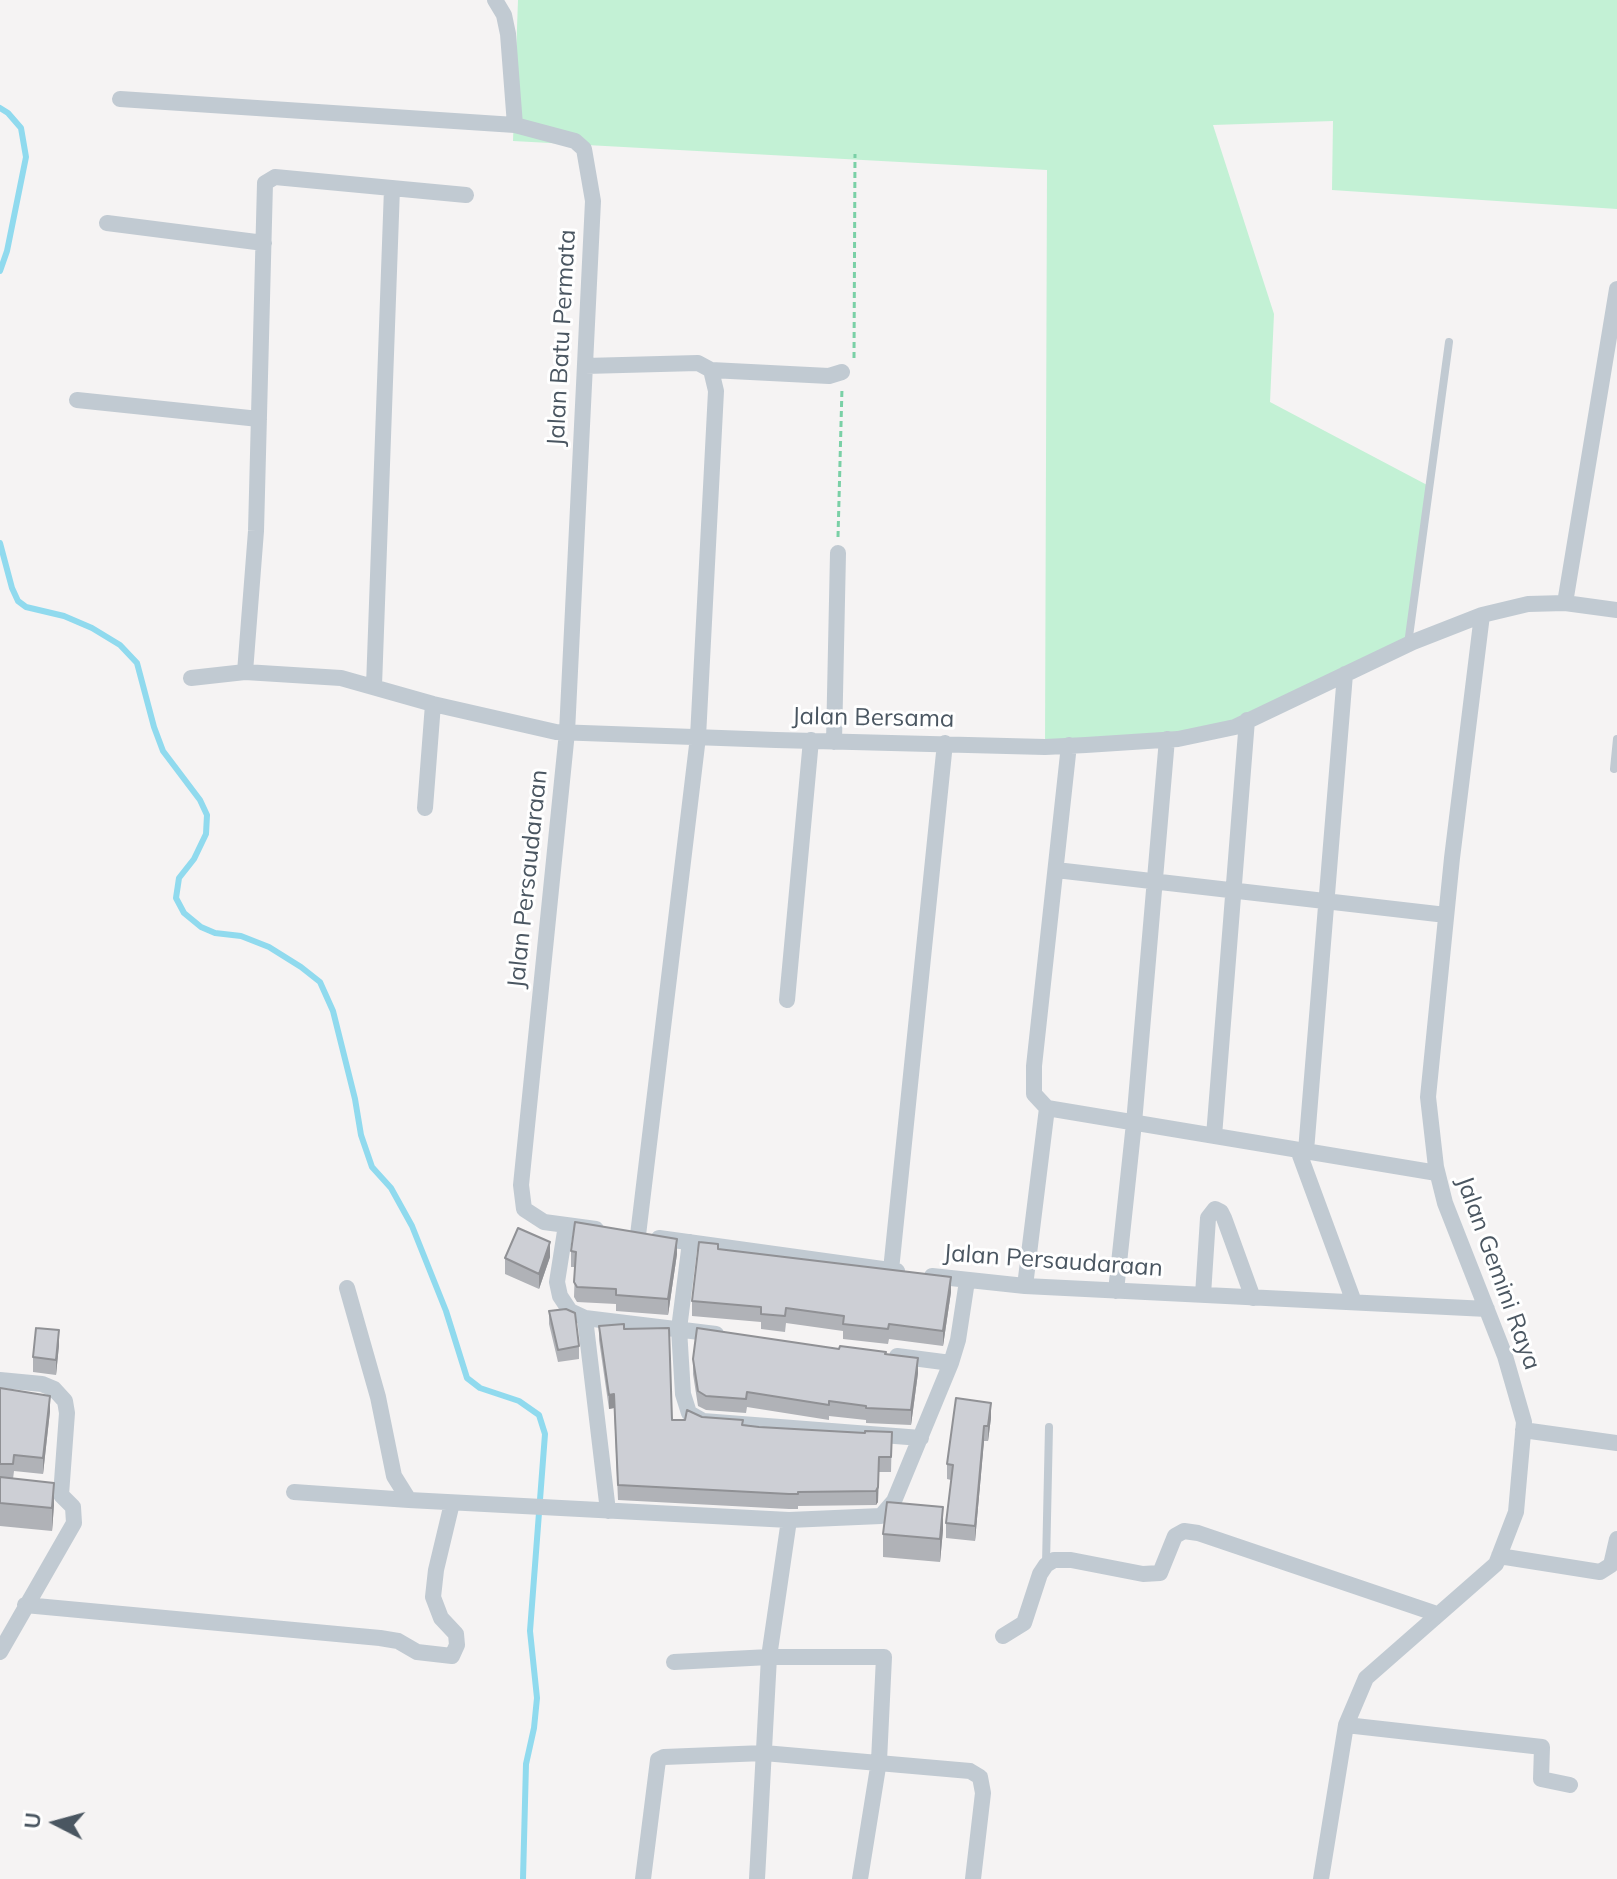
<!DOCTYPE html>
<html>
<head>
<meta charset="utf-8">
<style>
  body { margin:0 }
  #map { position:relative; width:1617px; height:1879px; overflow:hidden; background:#f5f3f3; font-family:Mulish,sans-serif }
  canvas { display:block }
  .north { position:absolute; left:16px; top:1783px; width:80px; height:80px; -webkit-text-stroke:6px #fff; paint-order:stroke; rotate:276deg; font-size:22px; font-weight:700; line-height:32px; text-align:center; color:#4a5661 }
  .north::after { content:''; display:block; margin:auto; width:28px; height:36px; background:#4a5661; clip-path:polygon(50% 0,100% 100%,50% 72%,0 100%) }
</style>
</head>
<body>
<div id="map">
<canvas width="1617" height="1879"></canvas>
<div class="north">U</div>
</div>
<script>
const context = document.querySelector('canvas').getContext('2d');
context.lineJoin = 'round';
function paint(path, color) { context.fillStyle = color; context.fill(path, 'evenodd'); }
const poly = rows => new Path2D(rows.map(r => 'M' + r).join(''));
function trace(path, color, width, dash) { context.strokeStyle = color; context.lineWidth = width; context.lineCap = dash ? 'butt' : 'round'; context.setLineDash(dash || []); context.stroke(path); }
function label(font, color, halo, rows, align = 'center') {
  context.font = font + ' Mulish,sans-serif'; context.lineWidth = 6; context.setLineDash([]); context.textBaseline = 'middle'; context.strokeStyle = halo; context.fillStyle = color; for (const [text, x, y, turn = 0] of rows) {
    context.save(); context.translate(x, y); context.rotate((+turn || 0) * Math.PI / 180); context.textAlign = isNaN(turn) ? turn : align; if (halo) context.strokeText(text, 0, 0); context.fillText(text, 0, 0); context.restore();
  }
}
paint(poly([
  [518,0,1617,0,1617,209,1332,190,1333,121,1213,125,1274,314,1270,402,1429,486,1407,645,1235,727,1045,747,1047,170,513,141]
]), '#c3f1d5');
trace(poly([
  [0,108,8,113,21,128,26,157,7,251,0,271],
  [0,543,12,588,18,601,26,607,64,616,92,628,120,645,137,663,154,727,163,751,200,800,207,815,206,834,194,859,179,878,176,898,184,913,201,927,215,933,241,936,269,947,301,967,320,982,333,1011,355,1099,361,1135,372,1167,391,1188,412,1226,446,1311,467,1378,480,1388,519,1401,539,1415,545,1434,530,1631,537,1698,534,1728,526,1764,523,1879]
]), '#90daee', 6);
trace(poly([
  [854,358,855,154],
  [838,537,842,388]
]), '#7ad0a6', 3, [6, 4]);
trace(poly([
  [1408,644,1449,342],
  [1614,769,1617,739],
  [1046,1564,1049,1427]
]), '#c1cad2', 8);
trace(poly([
  [495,0,504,15,508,34,515,125,575,141,584,149,593,201,567,732,521,1185,524,1209,544,1222,596,1229],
  [120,99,515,125],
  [107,223,264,243],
  [585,366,698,363,711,370,716,391,698,737,638,1235],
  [711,370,829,376,842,372],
  [77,400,259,419],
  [1565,603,1617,289],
  [245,672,256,531,265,183,275,177,466,195],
  [191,678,245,672,341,678,433,704,556,732,776,740,1045,747,1086,745,1178,739,1235,727,1413,642,1482,615,1528,604,1565,603,1617,610],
  [374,686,392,188],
  [834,742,838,553],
  [425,808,433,704],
  [1056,870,1446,915],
  [787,1000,811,740],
  [1047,1108,1034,1094,1034,1066,1069,745],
  [1214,1136,1247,720],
  [1298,1150,1354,1302],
  [1306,1151,1345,674],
  [566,1225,557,1282,560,1296,570,1311,585,1318,716,1334],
  [659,1238,897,1271],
  [690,1242,679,1329,683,1394,689,1413,703,1421,921,1438],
  [891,1270,945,743],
  [932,1276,1025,1286,1487,1309],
  [1025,1286,1047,1108,1437,1173],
  [347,1288,378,1397,394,1476,409,1500],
  [1116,1291,1134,1123,1167,739],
  [1203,1295,1208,1218,1215,1209,1221,1212,1224,1218,1253,1298],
  [585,1318,608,1511],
  [897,1356,951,1363],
  [0,1380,42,1384,54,1389,65,1401,67,1413,61,1495,73,1507,74,1523,0,1652],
  [1523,1430,1617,1443],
  [294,1492,409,1500,789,1520,881,1516,894,1501,951,1363,958,1340,967,1281],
  [1499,1556,1600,1572,1611,1565,1617,1539],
  [25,1605,380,1638,398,1641,417,1652,452,1656,457,1645,456,1634,441,1618,433,1597,436,1570,452,1503],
  [1003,1636,1024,1623,1040,1574,1046,1565,1054,1560,1071,1560,1143,1574,1160,1573,1175,1536,1184,1531,1198,1533,1437,1614],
  [674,1662,769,1657,884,1657,879,1761,860,1879],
  [1346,1725,1542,1747,1541,1779,1570,1785],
  [643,1879,658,1760,664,1757,764,1753,970,1771,980,1777,983,1793,973,1879],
  [757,1879,769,1657,789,1520],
  [1321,1879,1346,1725,1366,1678,1496,1564,1516,1512,1524,1422,1505,1356,1445,1203,1436,1167,1428,1097,1452,858,1482,615]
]), '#c1cad2', 16);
paint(poly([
  [718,1249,951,1292,943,1346,889,1339,888,1344,843,1339,843,1331,786,1323,785,1332,761,1329,761,1322,692,1316,692,1301],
  [571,1251,677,1254,668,1315,616,1311,616,1304,577,1302,574,1297,575,1267,571,1267],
  [550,1257,539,1289,505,1274,505,1258],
  [549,1311,579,1346,579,1359,558,1362,549,1324],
  [599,1326,624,1329,672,1420,685,1420,702,1417,759,1427,865,1433,892,1432,891,1472,879,1472,878,1502,876,1505,798,1506,798,1509,789,1509,618,1500,614,1408,609,1409,599,1340],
  [59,1345,56,1375,33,1372,33,1357],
  [839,1349,886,1354,918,1373,911,1425,866,1423,866,1420,829,1416,829,1420,747,1407,746,1413,706,1410,698,1406,693,1374,693,1359],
  [0,1388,50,1411,43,1474,14,1471,13,1479,54,1505,52,1531,0,1526],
  [991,1418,988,1441,984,1441,975,1541,946,1538,946,1523,951,1480,947,1479,947,1464],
  [943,1530,940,1562,883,1557,883,1534]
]), '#b0b2b7');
paint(poly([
  [677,1239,677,1254,668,1315,668,1299],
  [550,1242,550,1257,539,1289,539,1274],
  [951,1277,951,1292,943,1346,943,1331],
  [59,1330,59,1345,56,1375,56,1360],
  [918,1358,918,1373,911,1425,911,1410],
  [614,1394,614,1408,609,1409,609,1395],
  [50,1396,50,1411,43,1474,43,1458],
  [991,1403,991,1418,988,1441,988,1426],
  [984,1426,984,1441,975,1541,975,1526],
  [879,1457,878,1502,876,1505,876,1491],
  [54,1483,54,1505,52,1531,52,1508],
  [943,1507,943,1530,940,1562,940,1539]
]), '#909195');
const building = poly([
  [575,1222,677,1239,668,1299,616,1295,616,1289,577,1287,574,1282,576,1252,571,1251,575,1222],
  [518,1228,550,1242,539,1274,505,1258,518,1228],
  [699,1242,718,1244,718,1249,951,1277,943,1331,889,1324,888,1329,843,1324,844,1316,786,1308,785,1316,761,1314,761,1307,692,1301,699,1242],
  [566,1309,575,1313,579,1346,558,1350,549,1311,566,1309],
  [624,1324,624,1329,669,1328,672,1420,685,1420,687,1410,702,1417,743,1420,742,1425,759,1427,865,1433,865,1431,892,1432,891,1457,879,1457,878,1487,876,1491,798,1492,798,1494,789,1494,618,1485,614,1394,609,1395,599,1326,624,1324],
  [36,1328,59,1330,56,1360,33,1357,36,1328],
  [697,1328,839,1349,840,1346,886,1352,885,1354,918,1358,911,1410,866,1408,866,1406,829,1401,829,1405,747,1392,746,1399,706,1396,698,1391,693,1359,697,1328],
  [0,1388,50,1396,43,1458,14,1455,13,1464,0,1464,0,1388],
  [956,1398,991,1403,988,1426,984,1426,975,1526,946,1523,953,1465,947,1464,956,1398],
  [0,1477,54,1483,52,1508,0,1503,0,1477],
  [887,1502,943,1507,940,1539,883,1534,887,1502]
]);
paint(building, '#cdcfd5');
trace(building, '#909195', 2);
label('24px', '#4a5661', '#fff', [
  ["Jalan Batu Permata",562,338,-87],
  ["Jalan Bersama",873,718,1],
  ["Jalan Persaudaraan",528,879,-84],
  ["Jalan Persaudaraan",1053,1261,4],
  ["Jalan Gemini Raya",1498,1273,70]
]);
</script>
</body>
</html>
